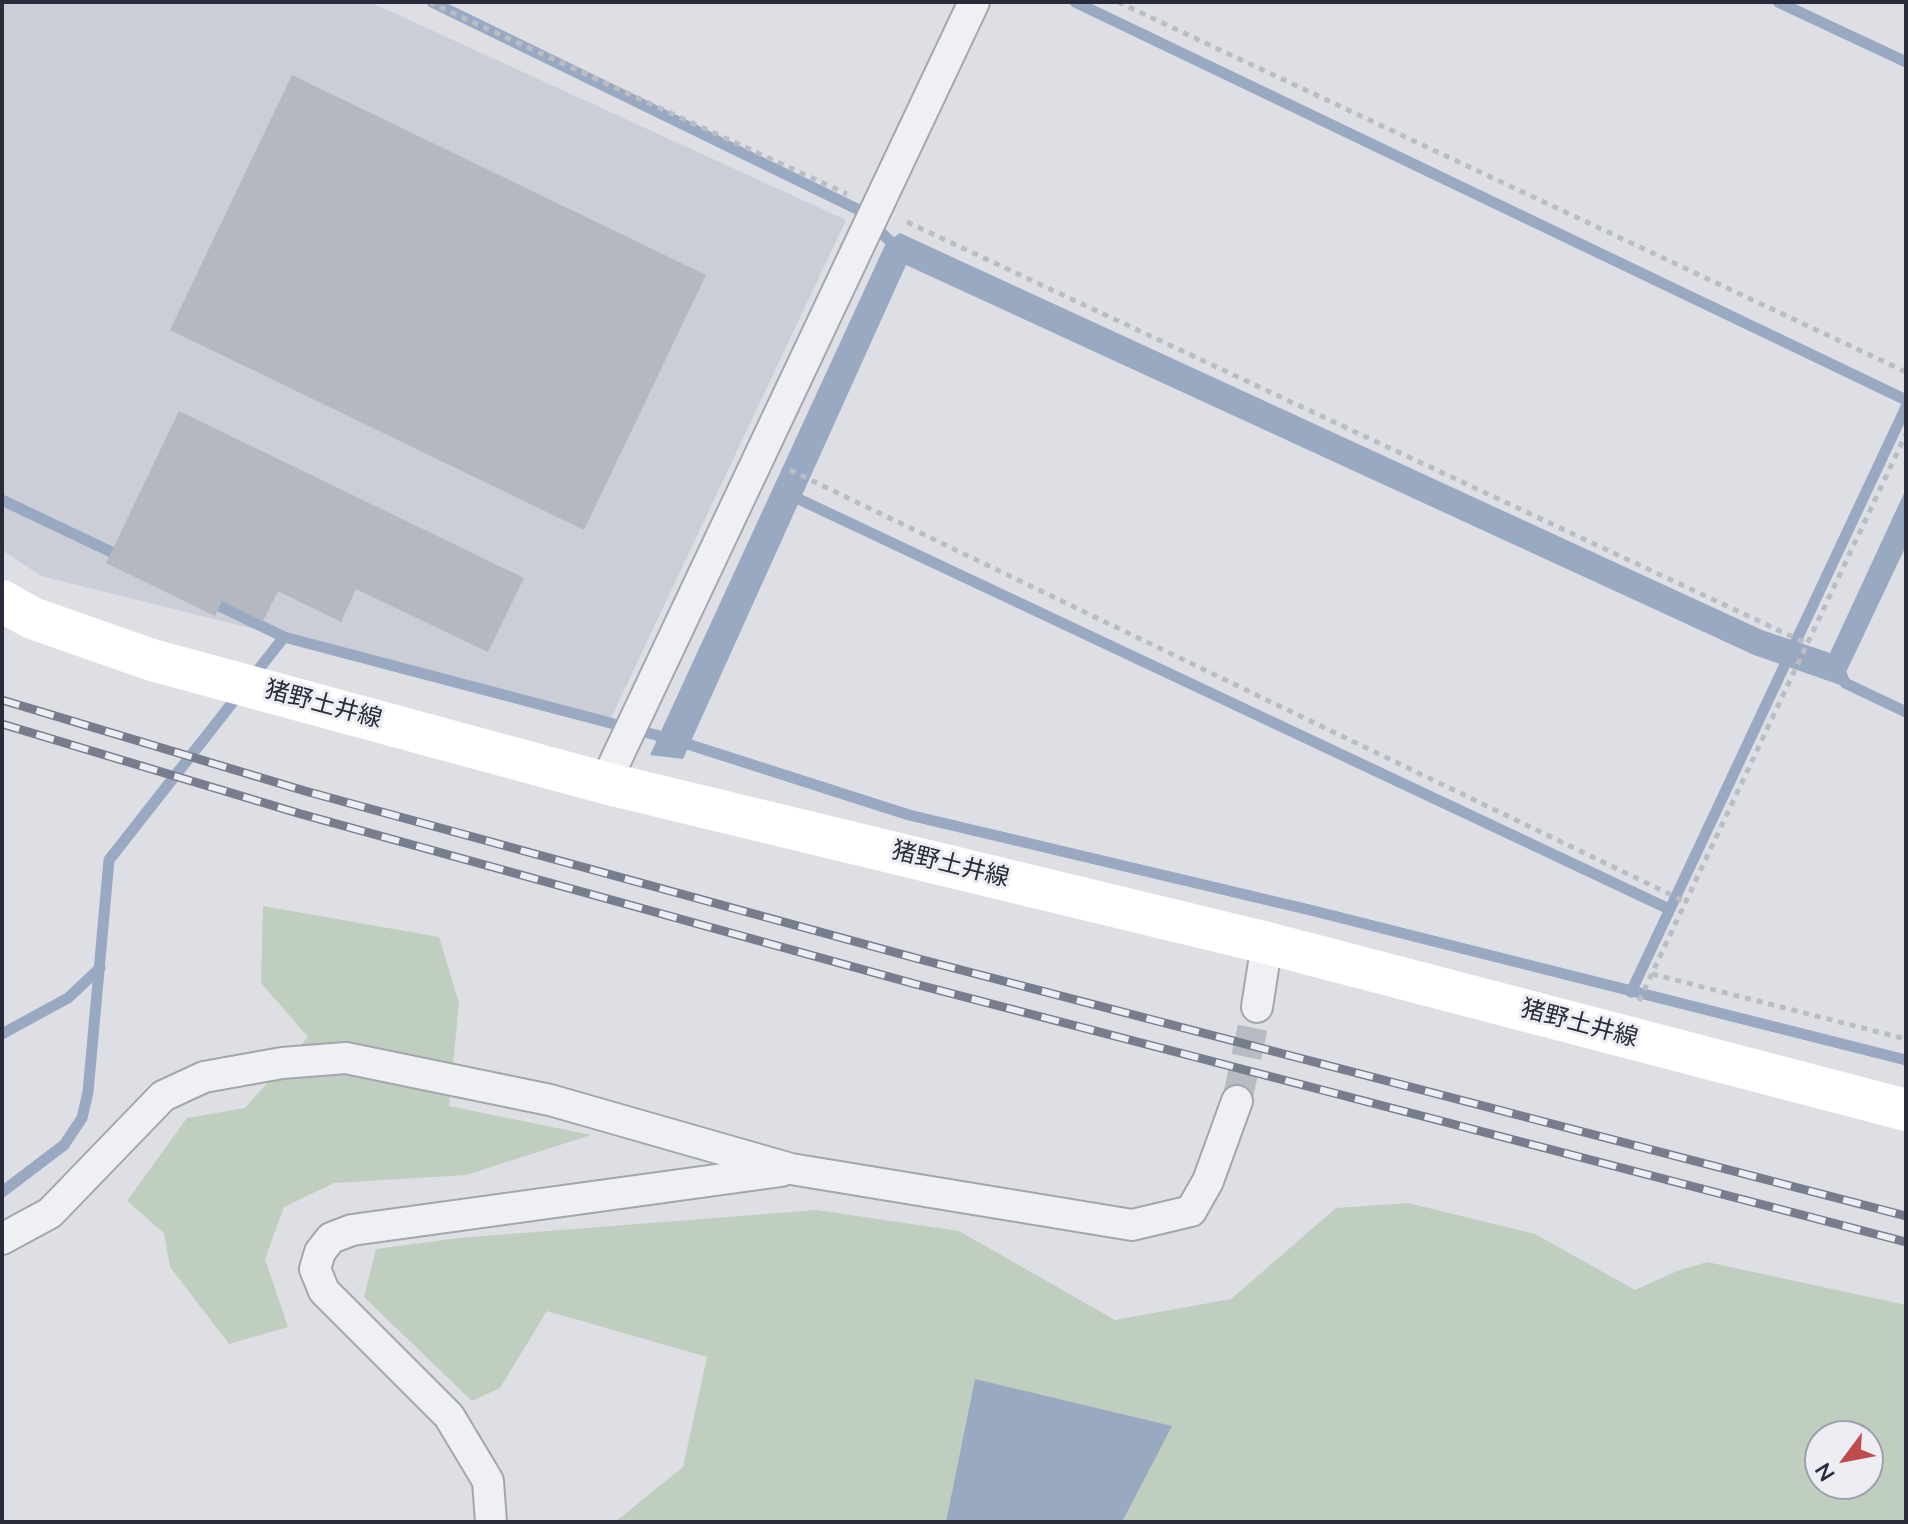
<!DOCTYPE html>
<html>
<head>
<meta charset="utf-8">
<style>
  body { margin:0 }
  #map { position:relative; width:1908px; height:1524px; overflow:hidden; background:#dddfe5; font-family:"Nunito Sans",sans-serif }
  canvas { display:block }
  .frame { position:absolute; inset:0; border:4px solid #282c3a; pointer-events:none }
  .north { position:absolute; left:1804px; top:1420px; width:80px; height:80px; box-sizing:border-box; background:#eceef3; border:2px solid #9ea0a9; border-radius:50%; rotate:238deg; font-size:22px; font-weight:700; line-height:32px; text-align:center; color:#282c3a }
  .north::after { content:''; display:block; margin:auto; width:28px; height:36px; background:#c04b4e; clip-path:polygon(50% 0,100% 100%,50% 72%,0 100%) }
</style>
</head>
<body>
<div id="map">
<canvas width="1908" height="1524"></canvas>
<div class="frame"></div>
<div class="north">N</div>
</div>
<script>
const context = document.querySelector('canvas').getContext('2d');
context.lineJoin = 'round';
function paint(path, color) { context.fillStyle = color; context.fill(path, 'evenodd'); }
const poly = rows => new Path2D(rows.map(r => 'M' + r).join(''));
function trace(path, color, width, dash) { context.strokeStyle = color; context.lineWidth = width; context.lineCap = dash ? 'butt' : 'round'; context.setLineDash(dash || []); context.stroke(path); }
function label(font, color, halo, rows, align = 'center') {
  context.font = font + ' "Nunito Sans","Noto Sans JP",sans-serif'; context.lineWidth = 6; context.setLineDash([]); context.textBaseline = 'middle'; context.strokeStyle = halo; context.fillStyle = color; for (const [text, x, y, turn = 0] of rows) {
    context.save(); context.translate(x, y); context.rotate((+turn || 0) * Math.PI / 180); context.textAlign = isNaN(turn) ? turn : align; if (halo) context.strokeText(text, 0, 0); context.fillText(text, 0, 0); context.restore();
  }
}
paint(poly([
  [2,2,370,2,846,220,611,718,41,576,2,550]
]), '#cbced6');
paint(poly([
  [263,906,439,937,459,1003,449,1106,591,1135,466,1175,334,1183,284,1207,265,1259,288,1327,229,1344,170,1267,164,1233,127,1201,187,1118,245,1108,308,1037,261,983],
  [1408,1203,1535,1234,1635,1290,1677,1271,1707,1262,1906,1305,1906,1522,615,1522,683,1467,707,1357,547,1311,500,1388,472,1401,364,1297,376,1249,459,1238,817,1210,959,1231,1115,1320,1231,1299,1336,1208],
  [1820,1436,1868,1436,1868,1484,1820,1484]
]), '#c0cebf');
paint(poly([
  [900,233,1762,630,1830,653,1906,489,1906,546,1840,685,1754,655,906,265,683,759,650,755,886,243],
  [975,1379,1172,1426,1122,1522,946,1522]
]), '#9aa9c2');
trace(poly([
  [432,2,857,209,899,250],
  [1075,2,1906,400],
  [1778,2,1906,62],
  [788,494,1669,909],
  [2,500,124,558],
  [207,600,284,637],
  [1839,668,1845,683,1906,712],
  [251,679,284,637,671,739],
  [678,741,909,815,1310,910,1906,1060],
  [1631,992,1906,407],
  [2,1034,68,998,100,968],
  [2,1192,64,1145,82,1118,88,1092,109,860,240,693]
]), '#9aa9c2', 11);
paint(poly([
  [292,75,706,275,584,530,170,330],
  [179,411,524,578,488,652,356,589,341,622,278,591,263,621,222,601,215,616,106,563]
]), '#b4b8c1');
trace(poly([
  [1237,1101,1257,1007]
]), '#b9bbc3', 30, [30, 15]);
const street = poly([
  [605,783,974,2],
  [1257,1007,1267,943],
  [2,1239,50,1213,163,1096,204,1077,282,1063,346,1058,550,1100,791,1169,1132,1225,1191,1211,1208,1181,1237,1101],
  [491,1522,488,1481,449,1416,324,1291,315,1269,320,1252,331,1238,352,1230,781,1171]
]);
trace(street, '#a3a6ae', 34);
trace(poly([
  [429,2,847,194],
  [1118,2,1906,372],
  [907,222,1808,644],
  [790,470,1686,902],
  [1652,974,1906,1039],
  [1639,1001,1906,434]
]), '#bbbdc4', 5, [6, 6]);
trace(street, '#eff0f4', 30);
trace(poly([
  [2,601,32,618,152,660,605,783,1267,943,1906,1110]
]), '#fff', 42);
const rail = poly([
  [2,700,305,791,919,959,1906,1216],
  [2,724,301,814,915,984,1906,1242]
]);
trace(rail, '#787d8d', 9);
trace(rail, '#eceef3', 6, [18]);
label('24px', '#282c3a', '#eceef3', [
  ["猪野土井線",323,706,15],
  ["猪野土井線",950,866,14],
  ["猪野土井線",1579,1025,15]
]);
</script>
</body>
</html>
